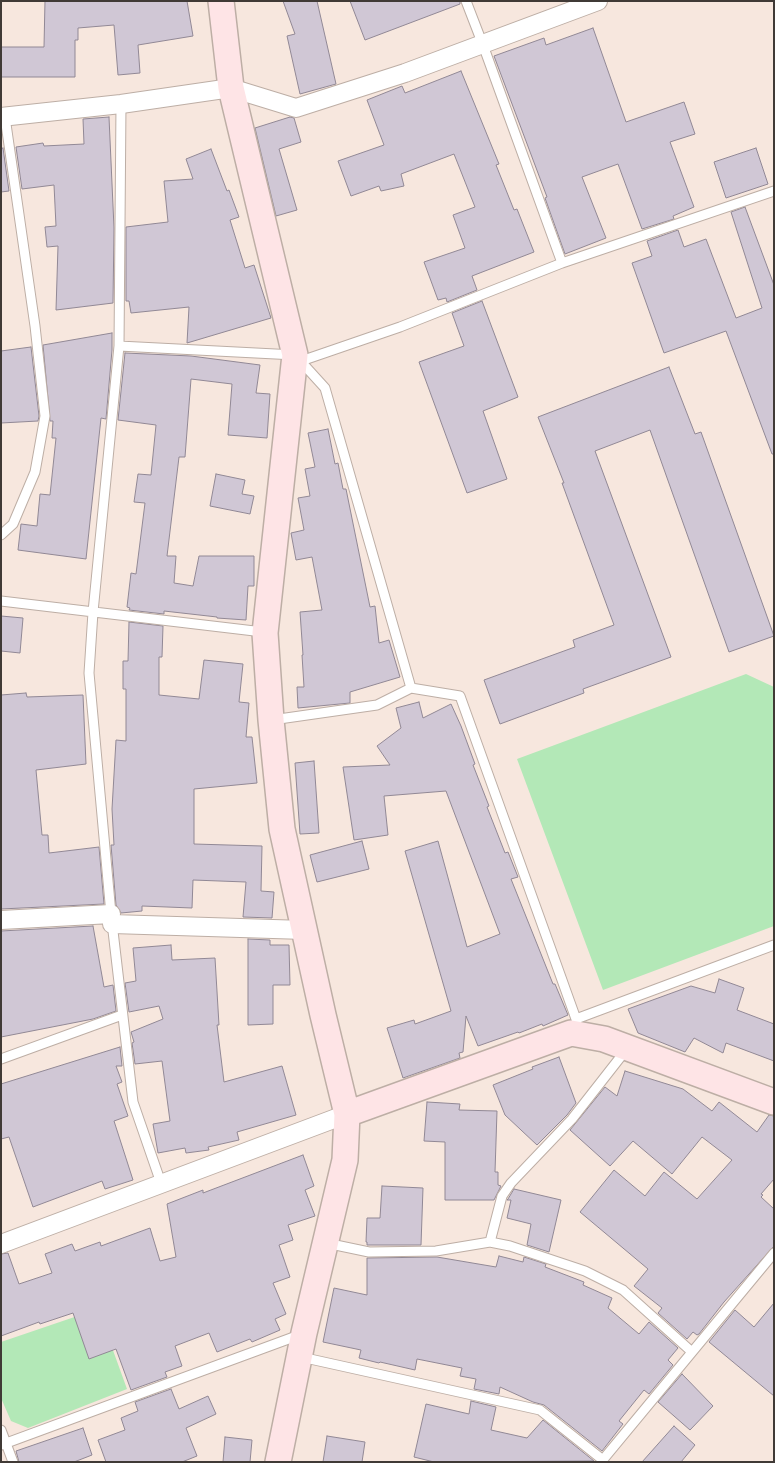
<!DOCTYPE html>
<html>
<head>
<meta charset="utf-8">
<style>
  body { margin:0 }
  #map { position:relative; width:775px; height:1463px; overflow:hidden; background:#f7e7de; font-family:"PT Sans Narrow",sans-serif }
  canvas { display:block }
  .frame { position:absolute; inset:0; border:2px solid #403a36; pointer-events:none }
</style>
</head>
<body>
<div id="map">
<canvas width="775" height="1463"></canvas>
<div class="frame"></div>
</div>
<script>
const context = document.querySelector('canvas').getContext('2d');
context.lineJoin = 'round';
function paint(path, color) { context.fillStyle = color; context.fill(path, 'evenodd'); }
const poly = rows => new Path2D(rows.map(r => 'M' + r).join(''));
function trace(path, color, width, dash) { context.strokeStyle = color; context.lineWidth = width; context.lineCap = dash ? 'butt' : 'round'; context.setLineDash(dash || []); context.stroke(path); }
paint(poly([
  [746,674,774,687,774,926,603,990,517,759],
  [98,1309,127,1389,28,1428,11,1421,1,1398,1,1342]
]), '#b3e8b7');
const building = poly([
  [45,1,187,1,193,36,138,45,140,73,118,75,114,25,78,28,78,40,75,40,75,77,1,77,1,47,44,47,45,1],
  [283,1,317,1,336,84,300,94,287,36,295,34,283,1],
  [350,1,460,1,460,4,365,40,350,1],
  [593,28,626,122,684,102,695,134,670,142,694,207,673,216,674,219,642,229,618,164,582,177,606,238,565,254,545,198,547,197,494,56,544,38,546,45,593,28],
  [461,71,499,164,496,165,514,210,517,209,534,252,472,276,477,290,447,302,446,298,438,300,424,262,465,248,453,215,475,207,454,154,401,174,404,186,381,191,379,186,351,196,338,161,384,145,367,100,402,86,405,93,461,71],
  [109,117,114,228,113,303,56,310,58,246,47,247,45,227,56,226,54,185,22,189,16,147,43,143,44,146,84,144,83,119,109,117],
  [290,117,294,118,301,142,279,149,297,210,276,216,255,128,290,117],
  [3,148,9,191,1,192,1,149,3,148],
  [756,148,768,184,726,198,714,162,756,148],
  [211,149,227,191,229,190,239,217,230,220,245,268,254,265,271,318,187,343,189,307,131,313,129,301,126,301,126,227,168,222,164,181,193,179,186,159,211,149],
  [745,207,774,285,774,454,772,454,726,331,664,353,632,263,652,256,647,241,678,230,684,247,706,239,736,318,762,308,731,212,745,207],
  [482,301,518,397,483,411,507,479,467,493,419,362,464,346,452,313,482,301],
  [112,333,112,350,106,419,101,418,86,559,18,550,21,524,37,526,40,494,50,495,56,438,52,438,53,421,50,421,43,345,112,333],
  [31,347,39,416,38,421,1,423,1,351,31,347],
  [125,353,191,356,260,365,256,393,270,394,267,438,228,435,232,384,191,379,185,457,179,457,167,556,176,556,174,583,193,586,199,556,254,556,254,586,248,586,246,620,217,618,217,617,164,611,164,614,129,610,130,608,127,607,131,573,136,574,145,503,134,502,138,474,151,475,156,425,118,420,125,353],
  [669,367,695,434,701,432,774,636,729,652,650,430,595,451,671,657,583,689,584,693,500,724,484,680,575,647,573,640,614,625,562,483,564,483,538,417,669,367],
  [328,429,335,464,338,463,343,489,346,489,370,607,375,606,379,643,389,640,400,677,350,692,350,703,298,708,297,687,304,687,302,655,303,655,300,612,322,610,312,557,296,560,291,533,304,530,298,498,310,496,305,469,315,467,308,433,328,429],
  [216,474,245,480,242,494,254,496,250,514,210,506,216,474],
  [1,616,23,618,20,653,1,651,1,616],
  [129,622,163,626,162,657,159,657,159,695,199,699,204,660,243,664,239,702,249,703,246,737,252,737,257,783,194,789,194,844,262,846,261,891,274,892,272,918,243,917,246,882,193,880,192,908,142,906,142,911,121,913,116,905,111,845,114,845,112,809,116,740,126,741,126,689,123,689,123,661,128,661,129,622],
  [26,693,27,697,83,695,86,764,36,770,42,835,48,835,49,853,99,847,104,904,1,909,1,695,26,693],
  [419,702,423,718,451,704,461,726,475,764,473,765,489,806,487,807,505,853,508,852,518,877,511,879,553,984,555,984,568,1015,543,1026,542,1024,519,1033,518,1032,478,1046,466,1016,463,1052,459,1053,460,1058,403,1078,387,1028,414,1020,415,1024,451,1011,405,851,438,841,467,947,500,934,446,791,384,796,388,835,354,840,343,767,390,765,377,746,401,728,396,708,419,702],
  [314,761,319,833,300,834,295,763,314,761],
  [362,841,369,869,317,882,310,855,362,841],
  [93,926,104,987,113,985,116,1011,93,1019,1,1037,1,931,93,926],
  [248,939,270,940,270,945,289,945,290,985,273,985,273,1024,248,1025,248,939],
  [171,945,172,960,215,958,219,1025,217,1025,224,1082,282,1066,296,1115,237,1132,239,1140,208,1147,209,1150,186,1153,185,1148,158,1153,153,1124,170,1121,162,1061,135,1064,132,1043,134,1042,131,1032,163,1019,159,1006,129,1012,125,983,136,981,133,948,171,945],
  [719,979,744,988,737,1010,774,1024,774,1061,726,1043,723,1053,694,1038,685,1052,638,1033,628,1009,691,986,715,993,719,979],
  [120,1047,122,1066,116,1066,122,1082,117,1084,128,1116,114,1121,133,1180,105,1189,102,1181,33,1207,9,1137,1,1139,1,1084,120,1047],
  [559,1057,576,1103,567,1115,537,1145,505,1115,493,1085,533,1069,532,1067,559,1057],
  [625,1071,683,1089,712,1111,719,1102,757,1132,769,1115,774,1116,774,1179,761,1194,763,1195,761,1197,774,1209,774,1246,724,1302,699,1334,697,1335,693,1332,687,1339,658,1313,662,1308,634,1286,648,1269,580,1212,614,1170,645,1196,664,1172,697,1199,732,1160,702,1137,672,1174,633,1141,610,1166,570,1130,605,1087,617,1096,625,1071],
  [427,1102,460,1104,459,1110,497,1111,495,1172,498,1172,498,1185,501,1186,494,1200,445,1200,445,1142,424,1141,427,1102],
  [303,1155,314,1186,305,1190,315,1216,288,1225,293,1240,279,1245,290,1277,273,1283,286,1314,275,1319,280,1330,252,1342,250,1339,217,1352,209,1333,175,1346,182,1366,165,1372,167,1377,131,1390,116,1349,89,1359,73,1313,40,1324,39,1322,1,1336,1,1254,8,1253,19,1284,52,1273,45,1254,72,1244,75,1251,100,1242,101,1246,150,1228,160,1261,176,1257,167,1204,203,1190,203,1193,303,1155],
  [382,1186,423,1188,421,1245,367,1245,367,1242,366,1242,367,1218,380,1218,382,1186],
  [514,1189,561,1200,549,1252,527,1245,531,1224,507,1218,511,1200,507,1200,508,1199,514,1189],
  [499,1256,523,1262,524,1257,546,1264,545,1267,584,1282,583,1285,612,1298,608,1308,639,1334,649,1322,678,1348,668,1360,673,1365,649,1394,644,1390,619,1421,623,1424,602,1451,544,1405,533,1402,500,1387,499,1394,474,1389,476,1379,460,1376,462,1368,417,1359,415,1370,380,1362,379,1363,359,1358,361,1350,323,1342,334,1288,367,1295,367,1258,437,1257,496,1267,499,1256],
  [774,1303,774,1396,709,1342,735,1310,754,1327,774,1303],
  [682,1374,713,1406,690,1430,658,1402,682,1374],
  [171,1389,179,1409,208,1396,216,1414,186,1428,197,1456,182,1462,106,1462,98,1440,125,1430,121,1418,138,1411,135,1402,171,1389],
  [471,1401,496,1407,491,1430,527,1438,543,1420,594,1461,434,1462,414,1457,426,1404,469,1414,471,1401],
  [674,1426,695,1445,681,1462,642,1462,674,1426],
  [83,1428,92,1455,74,1462,19,1462,16,1451,83,1428],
  [327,1436,365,1442,362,1462,323,1462,327,1436],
  [225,1437,252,1440,250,1462,223,1462,225,1437]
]);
paint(building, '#d0c7d5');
trace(building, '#918895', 1);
const lane = poly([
  [466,1,483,45,562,263],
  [121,104,119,346,93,612,89,673,111,914,133,1102,161,1183],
  [119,346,295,355,325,388,411,688,460,696,576,1019,578,1032],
  [301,361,400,327,562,263,774,191],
  [1,535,13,524,35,472,45,416,35,326,5,117],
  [1,601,263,632],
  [272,720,377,705,411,688],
  [576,1019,774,945],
  [1,1059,122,1015],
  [490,1242,502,1196,511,1183,572,1119,626,1050],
  [326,1243,369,1252,436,1251,490,1242,510,1246,585,1271,623,1290,692,1352],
  [301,1357,540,1410,603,1460],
  [1,1430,13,1462],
  [1,1445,302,1334],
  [601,1462,774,1253]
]);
const street = poly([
  [1,117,121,104,231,88,296,108,405,73,598,1],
  [1,920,111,914],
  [112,924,305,930],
  [1,1244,347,1114]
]);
const secondary = poly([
  [221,1,231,88,295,355,265,633,271,720,282,829,323,1015,347,1114,345,1160,304,1333,278,1462],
  [347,1114,571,1033,604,1039,774,1102]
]);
trace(lane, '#bdaea5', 11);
trace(street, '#bdaea5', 20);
trace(secondary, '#bdaea5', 28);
trace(lane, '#fff', 9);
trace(street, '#fff', 18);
trace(secondary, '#fee4e6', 25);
</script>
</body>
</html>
